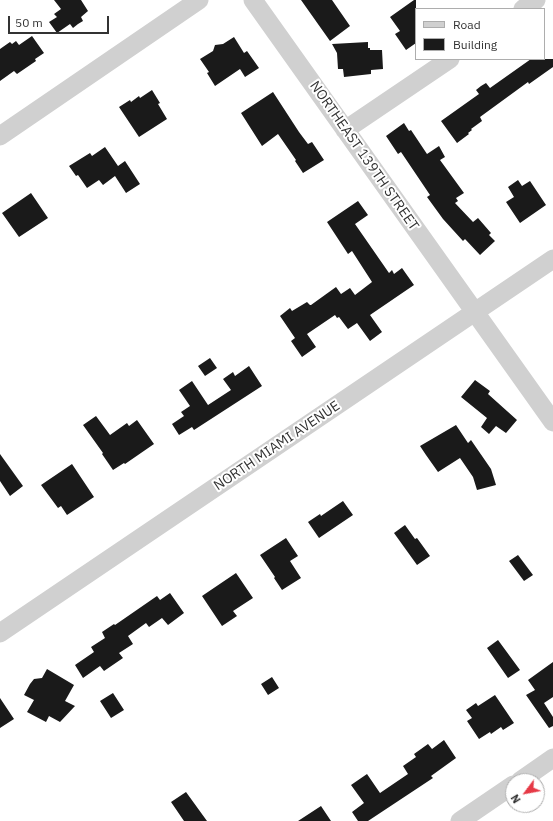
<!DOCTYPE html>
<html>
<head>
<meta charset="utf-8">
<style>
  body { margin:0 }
  #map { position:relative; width:553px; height:821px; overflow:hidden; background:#fff; font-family:"IBM Plex Sans",sans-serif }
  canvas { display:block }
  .legend { position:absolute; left:415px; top:8px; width:130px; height:52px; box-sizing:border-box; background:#fff; border:1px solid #adadad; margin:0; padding:5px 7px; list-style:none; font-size:12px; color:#333 }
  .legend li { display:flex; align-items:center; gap:8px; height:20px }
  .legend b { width:20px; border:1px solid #adadad }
  .north { position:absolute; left:505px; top:773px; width:40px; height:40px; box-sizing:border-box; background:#fff; border:1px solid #adadad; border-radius:50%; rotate:238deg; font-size:11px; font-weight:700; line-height:16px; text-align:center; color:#333 }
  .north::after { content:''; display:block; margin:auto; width:14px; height:18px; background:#e63946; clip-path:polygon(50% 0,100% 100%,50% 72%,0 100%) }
  .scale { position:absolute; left:8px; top:16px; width:101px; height:18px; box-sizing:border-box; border:2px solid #333; border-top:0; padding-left:5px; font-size:12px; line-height:14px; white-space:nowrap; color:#333; -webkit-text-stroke:3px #fff; paint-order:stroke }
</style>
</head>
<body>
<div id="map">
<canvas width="553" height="821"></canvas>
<ul class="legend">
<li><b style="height:5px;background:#d0d0d0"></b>Road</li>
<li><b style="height:11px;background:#1a1a1a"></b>Building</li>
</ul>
<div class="north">N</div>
<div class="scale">50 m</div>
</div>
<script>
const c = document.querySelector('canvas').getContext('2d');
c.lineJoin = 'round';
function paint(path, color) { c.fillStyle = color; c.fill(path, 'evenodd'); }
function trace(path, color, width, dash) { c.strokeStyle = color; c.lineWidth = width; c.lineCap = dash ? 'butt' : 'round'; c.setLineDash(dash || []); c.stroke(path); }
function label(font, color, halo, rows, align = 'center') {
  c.font = font + ' "IBM Plex Sans",sans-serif'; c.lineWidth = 4; c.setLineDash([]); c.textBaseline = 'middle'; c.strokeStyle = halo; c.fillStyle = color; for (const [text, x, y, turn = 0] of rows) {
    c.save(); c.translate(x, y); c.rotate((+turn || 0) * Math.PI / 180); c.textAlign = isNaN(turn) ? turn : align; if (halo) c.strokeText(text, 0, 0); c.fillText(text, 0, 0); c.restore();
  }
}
const building = new Path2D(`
  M54 0H81L88 11 81 17 83 21 78 24 73 28 70 24 57 33 49 22 57 17 54 14 61 9Z
  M301 0H332L350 26 330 41Z
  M414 0H416V43L406 50 395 34 400 31 390 17Z
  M32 36 44 53 35 59 36 61 17 74 14 71 0 81V49L10 42 12 44 16 41 19 45Z
  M234 37 244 53 247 51 259 68 245 77 240 69 215 86 207 73 209 72 200 59 213 51 215 45 223 44Z
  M368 42V48H370V50H382L383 69 371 70V74L344 77 343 69H338L337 53 332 44Z
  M531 59H553V67L529 84 528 82 480 117 482 121 471 129 472 130 468 133 469 134 457 143 441 121 479 94 476 90 481 86 486 83 490 88Z
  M152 90 160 103 158 104 167 119 139 137 119 107 130 100 131 102 139 96 140 98Z
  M273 92 299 132 308 144 312 142 324 160 303 173 295 161 296 160 278 134 262 146 241 113Z
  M404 123 409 131 411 130 427 154 439 146 445 157 440 160 464 193 456 198 458 201 455 203 473 222 478 218 491 233 489 235 495 241 480 255 465 239 463 241 443 219 427 197 430 195 401 152 398 154 386 136Z
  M105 147 118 166 125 161 140 184 126 193 115 176 103 185 99 180 87 188 78 175 76 176 69 166 90 153 92 156Z
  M518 180 522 186 530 181 546 205 520 223 506 202 514 197 508 187Z
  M31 193 48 218 19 237 2 213Z
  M358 201 368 215 355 224 389 273 392 270 394 274 402 268 414 285 370 315 382 332 370 341 357 323 348 329 339 317 337 318 335 315 307 334 316 347 302 357 291 341 295 338 280 316 290 308 292 311 307 302 310 305H311L336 287 341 294 350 288 355 295 372 282 352 251 348 254 327 222Z
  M210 358 217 368 205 376 198 366Z
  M249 366 262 386 194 430 192 427 179 435 172 424 184 416 181 412 190 406 179 390 192 381 208 405 231 390 223 379 233 372 235 376Z
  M475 380 490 391 488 394 517 420 506 433 496 426 489 434 481 427 487 418 461 397Z
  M96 416 110 435 127 423 129 426 137 420 154 444 125 464 124 463 113 470 102 454 103 453 83 425Z
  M456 425 468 443 471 440 491 469 496 485 477 490 473 477 460 458 438 472 426 455 420 446Z
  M0 454 23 486 10 496 0 481Z
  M72 464 94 497 67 515 61 506 58 508 41 485Z
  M343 501 353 515 319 538 308 522 320 514 321 516Z
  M405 525 415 539 417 538 430 556 417 565 394 533Z
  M286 538 298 556 290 561 301 578 282 590 274 578 275 577 260 555Z
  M518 555 533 575 524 581 509 561Z
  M236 573 253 598 233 611 237 616 222 626 202 596Z
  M170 593 184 613 168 625 162 618 149 627 146 623 128 636 133 644 119 653 123 658 104 671 100 666 83 678 75 665 94 652 91 647 105 638 102 632 114 624 115 625 157 596 160 600Z
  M498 640 520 670 508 678 487 648Z
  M553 662V697L544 703 553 717V726L549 728 526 695 535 690 528 680Z
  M47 669 74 685 65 701 75 706 60 722 49 716 46 722 27 712 34 700 24 695 30 684 34 679 42 678Z
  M272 677 279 688 268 695 261 684Z
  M113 693 124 710 111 718 100 701Z
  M495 695 514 723 503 730 501 727 491 734 490 732 479 739 467 721 472 718 466 710 476 703 478 706Z
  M0 698 14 719 0 728Z
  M444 740 456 758 431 776 433 778 368 821H358L352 812 364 803 351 785 367 774 380 793 408 774 403 766 416 757 414 754 428 744 432 749Z
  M186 792 207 821H184L171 802Z
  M321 806 331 821H298Z`);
const minor = new Path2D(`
  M253 0 553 422
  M523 9 536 0
  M345 130 450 59
  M0 136 199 0
  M0 633 553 259
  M520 781 553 758
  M460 821 513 785`);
const streetNames = [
  ["NORTHEAST 139TH STREET",364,156,55],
  ["NORTH MIAMI AVENUE",277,446,-34]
];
paint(building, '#1a1a1a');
trace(minor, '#d0d0d0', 19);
label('14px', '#333', '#fff', streetNames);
</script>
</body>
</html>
